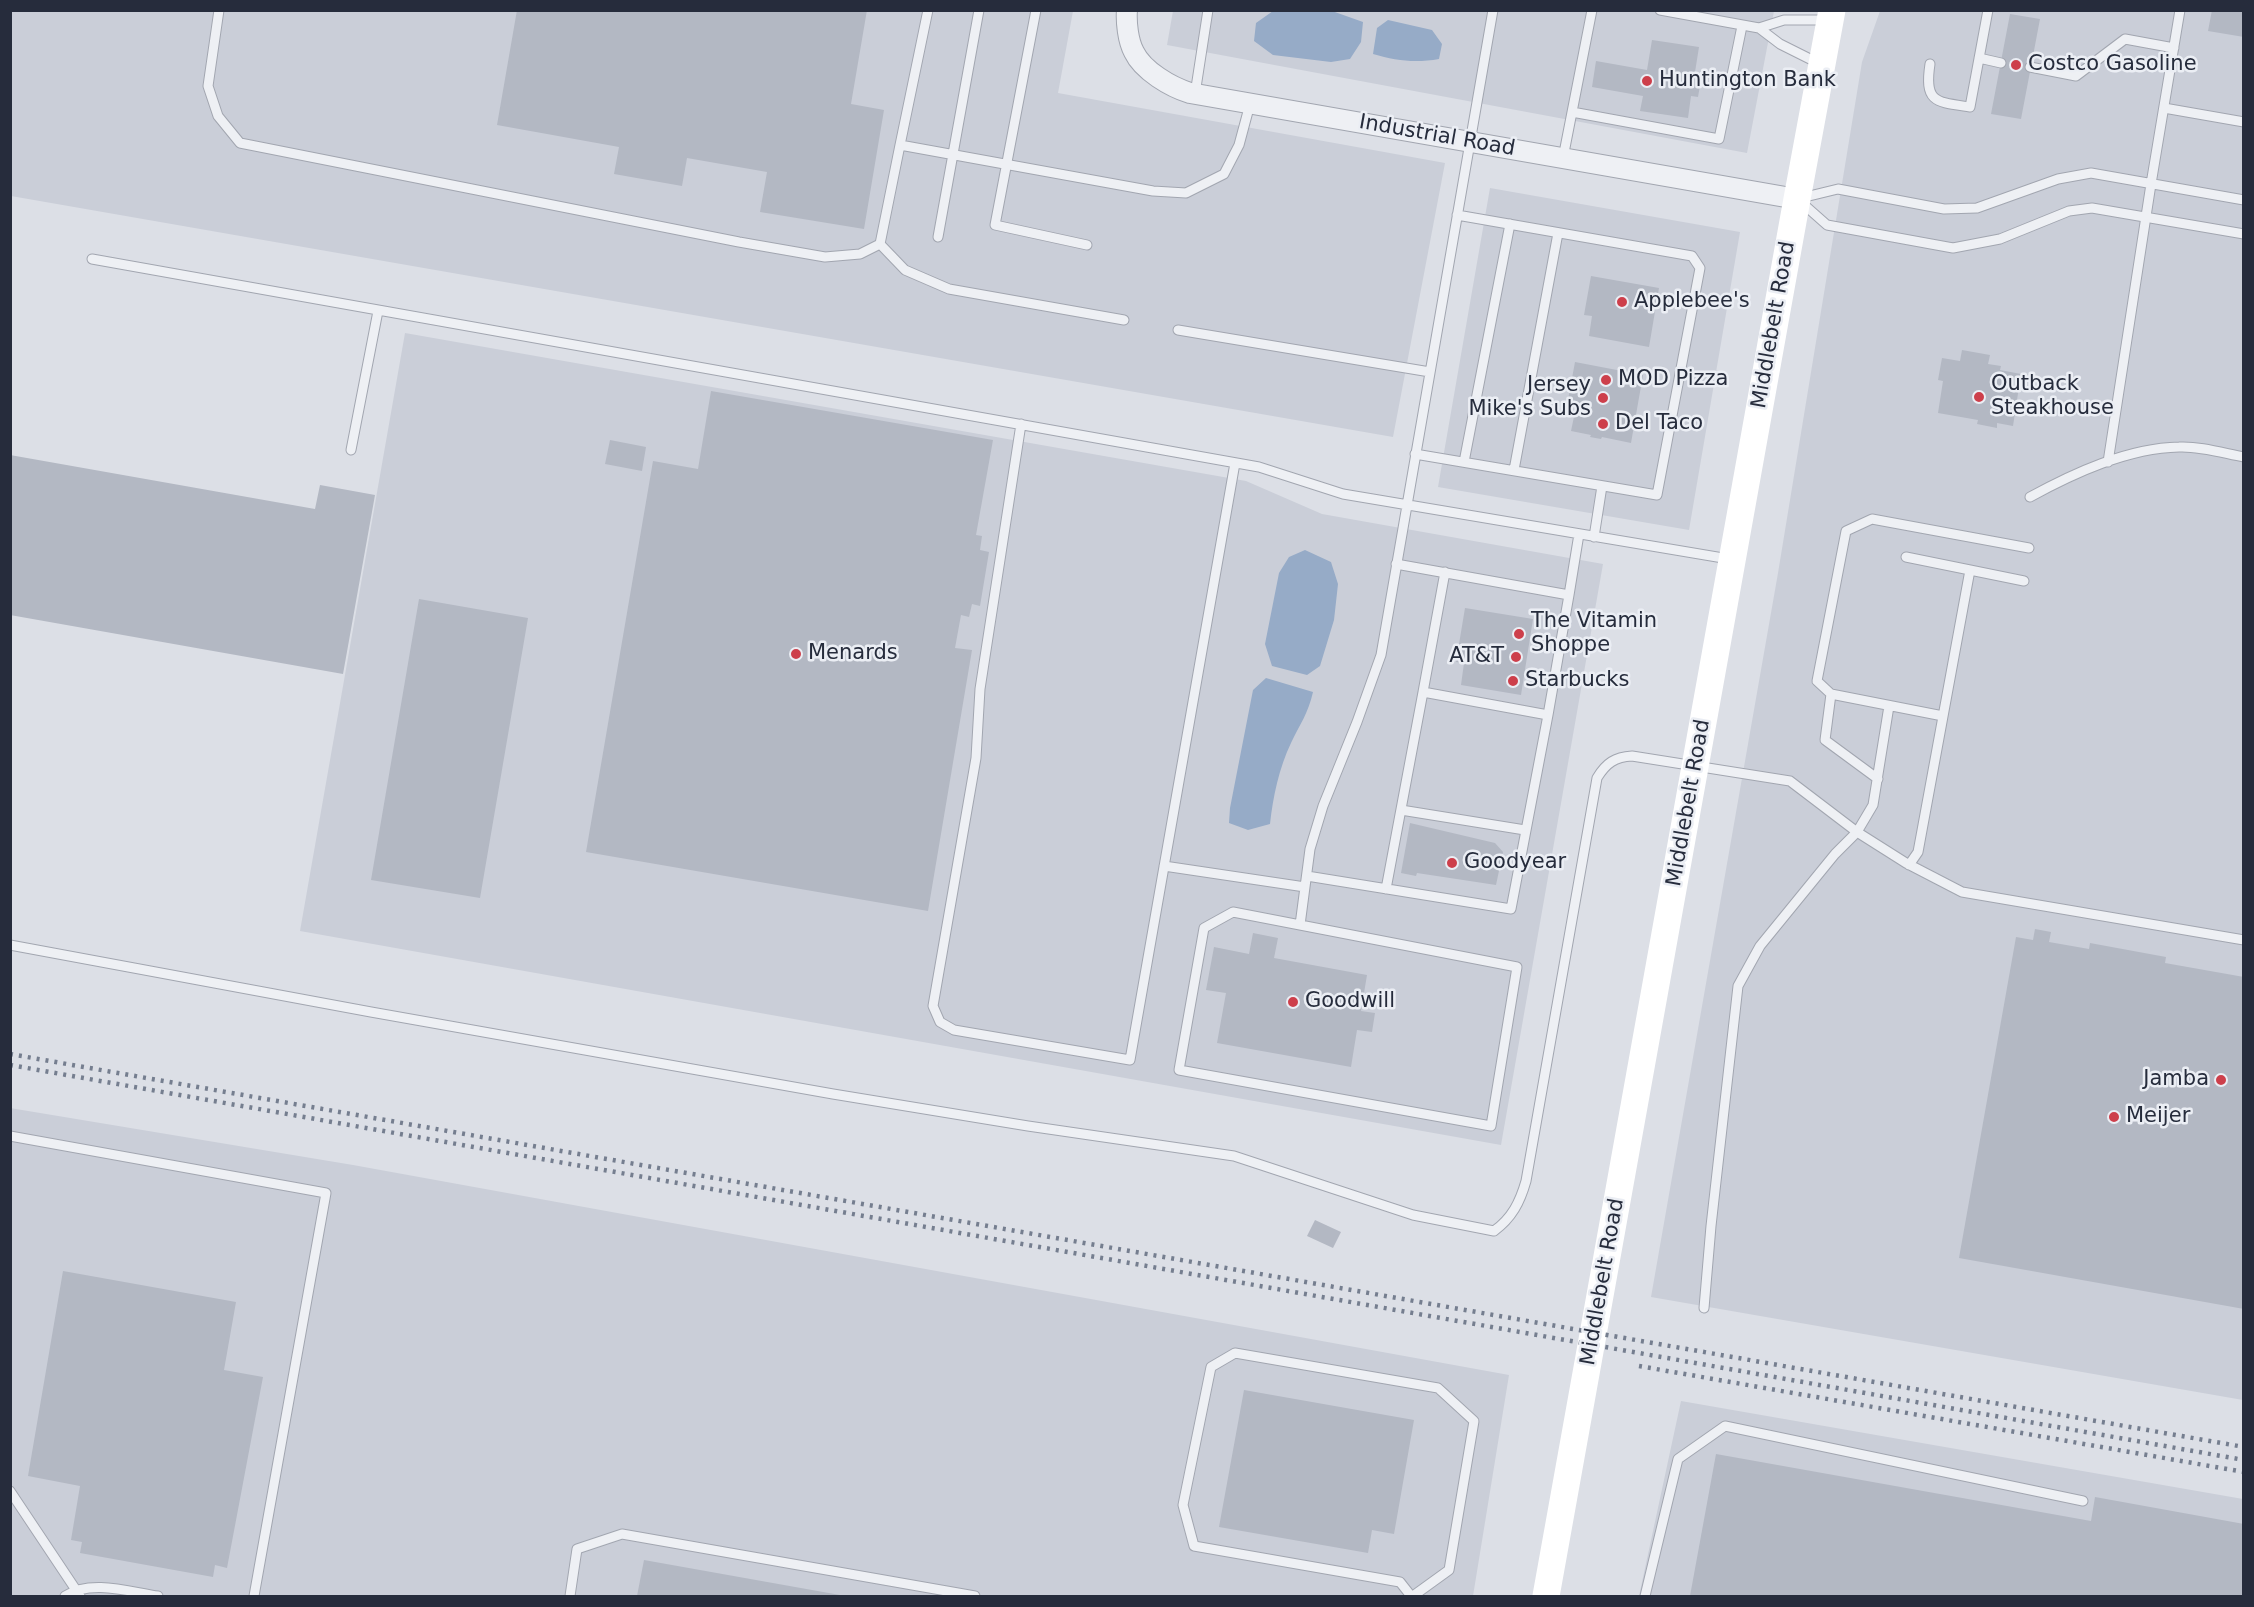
<!DOCTYPE html>
<html>
<head>
<meta charset="utf-8">
<style>
  body { margin:0 }
  #map { position:relative; width:2254px; height:1607px; overflow:hidden; background:#dcdfe6; font-family:"DejaVu Sans",sans-serif }
  canvas { display:block }
  .frame { position:absolute; inset:0; border:12px solid #262c3c; pointer-events:none }
</style>
</head>
<body>
<div id="map">
<canvas width="2254" height="1607"></canvas>
<div class="frame"></div>
</div>
<script>
const c = document.querySelector('canvas').getContext('2d');
c.lineJoin = 'round';
function paint(path, color) { c.fillStyle = color; c.fill(path, 'evenodd'); }
function trace(path, color, width, dash) { c.strokeStyle = color; c.lineWidth = width; c.lineCap = dash ? 'butt' : 'round'; c.setLineDash(dash || []); c.stroke(path); }
function label(font, color, halo, rows, align = 'center') {
  c.font = font + ' "DejaVu Sans",sans-serif'; c.lineWidth = 5; c.setLineDash([]); c.textBaseline = 'middle'; c.strokeStyle = halo; c.fillStyle = color; for (const [text, x, y, turn = 0] of rows) {
    c.save(); c.translate(x, y); c.rotate((+turn || 0) * Math.PI / 180); c.textAlign = isNaN(turn) ? turn : align; if (halo) c.strokeText(text, 0, 0); c.fillText(text, 0, 0); c.restore();
  }
}
const built = new Path2D(`
  M10 11H1073L1058 93 1445 163 1393 437 11 196Z
  M1173 11H1774L1747 153 1167 45Z
  M1880 11H2243V1400L1651 1297 1778 573 1862 62Z
  M1490 188 1740 232 1689 530 1438 487Z
  M405 333 1246 481 1322 514 1603 564 1501 1145 300 931Z
  M10 1108 353 1165 1509 1375 1473 1596H11Z
  M1681 1401 2243 1499V1596H1639Z`);
const water = new Path2D(`
  M1273 11H1332L1363 22 1361 42 1350 59 1331 62 1273 55 1254 41 1256 23Z
  M1388 20 1432 30 1442 44 1439 59C1416 63 1396 61 1373 54L1377 28Z
  M1305 550 1331 562 1338 584 1334 620 1320 666 1307 675 1272 666 1265 644 1279 573 1289 557Z
  M1266 678 1313 692C1308 714 1300 724 1291 743 1279 768 1273 797 1270 824L1248 830 1229 823 1230 808 1253 690Z`);
const building = new Path2D(`
  M517 10H867L851 104 884 110 864 229 760 212 767 172 687 158 682 186 614 174 619 147 497 125Z
  M2212 10H2244V37L2208 31Z
  M2010 14 2040 19 2021 119 1991 114Z
  M1652 40 1699 47 1695 72 1702 74 1698 97 1691 96 1688 118 1640 111 1643 96 1592 87 1596 61 1647 70Z
  M1591 276 1659 288 1649 347 1589 336 1592 316 1584 315Z
  M1962 350 1990 355 1988 364 2001 366 2000 370 2021 374 2013 426 1997 423V428L1977 424 1978 420 1938 413 1943 381 1938 380 1942 358 1960 361Z
  M1575 362 1643 375 1631 443 1602 437 1601 439 1590 437 1591 435 1571 431 1576 407 1567 405Z
  M711 391 993 440 976 535 982 536 980 550 989 552 980 606 972 604 969 617 961 615 955 648 972 650 928 911 586 852 653 461 698 469Z
  M610 440 646 447 642 471 605 464Z
  M10 455 315 509 320 485 375 495 343 674 10 615Z
  M419 599 528 618 480 898 371 880Z
  M1465 608 1533 619 1521 695 1461 685 1464 663 1456 662Z
  M1410 823 1495 843 1503 852 1496 885 1417 873 1416 876 1401 873Z
  M2035 929 2051 932 2049 942 2089 949 2090 943 2166 957 2165 963 2244 977V1309L1959 1258 2016 937 2033 940Z
  M1253 933 1278 938 1274 958 1367 975 1361 1011 1375 1013 1372 1032 1357 1030 1351 1067 1217 1043 1226 993 1206 990 1214 947 1249 954Z
  M1315 1220 1341 1232 1333 1248 1307 1236Z
  M63 1271 236 1302 224 1370 263 1377 227 1568 215 1565 213 1577 80 1553 82 1542 71 1540 80 1486 28 1476Z
  M1244 1390 1414 1420 1394 1534 1372 1530 1368 1553 1219 1527Z
  M1716 1454 2091 1521 2095 1497 2244 1524V1596H1690Z
  M644 1560 840 1595V1596H637Z`);
const lane = new Path2D(`
  M219 10 208 86 218 116 240 143 739 242 825 257 860 254 880 244 900 145 1153 191 1186 193 1224 174 1239 145 1250 104
  M1036 10 995 225 1087 245
  M1660 10 1759 28
  M1979 58 2001 63
  M1820 64 1780 44 1759 28 1784 20H1829
  M1930 64C1924 103 1936 102 1970 107L1988 10
  M2030 67 2076 76 2125 39 2174 48
  M1195 94 1208 10
  M2164 108 2244 122
  M1572 112 1719 139 1742 26
  M900 145 928 10
  M1563 158 1592 10
  M1801 198 1838 189 1944 209 1977 208 2058 179 2091 173 2244 200
  M1801 202 1827 225 1953 248 2000 239 2069 211 2092 208 2244 234
  M938 237 979 10
  M880 244 905 270 949 289 1124 320
  M92 259 1259 467 1343 494 1729 559
  M1178 330 1430 372
  M1021 424 980 689 976 758 933 1006 940 1022 954 1030 1130 1060 1235 463
  M351 450 378 311
  M1415 454 1657 495 1700 268 1692 256 1457 215
  M1464 462 1510 224
  M2108 462 2151 184 2180 10
  M1514 470 1558 233
  M2030 497C2074 473 2128 448 2179 447 2200 446 2223 453 2244 457
  M1594 537 1602 486
  M1906 557 1970 570
  M1396 564 1569 595 1579 534
  M1445 572 1423 692 1548 715 1569 595
  M1831 694 1825 740 1878 779
  M1943 716 1831 694 1817 681 1846 531 1872 519 2029 548
  M1401 810 1525 830
  M1909 865 1918 852 1970 570 2024 581
  M1164 866 1305 887
  M1307 876 1511 909 1548 715
  M1386 889 1423 692
  M1233 912 1517 967 1491 1126 1179 1070 1204 928Z
  M1300 925 1310 849 1323 806 1357 722 1381 655 1493 10
  M10 945 371 1012 833 1094 1028 1126 1234 1156 1413 1215 1494 1231C1512 1218 1520 1202 1526 1181L1597 778C1606 763 1615 757 1632 756L1790 781 1857 832 1906 863 1962 892 2244 940
  M10 1136 326 1193 254 1596
  M1704 1308 1711 1226 1738 986 1760 946 1835 854 1857 832 1873 805 1889 706
  M10 1491 80 1596
  M65 1596C91 1579 130 1592 158 1596
  M570 1596 577 1549 622 1534 975 1596
  M1411 1596 1400 1582 1194 1546 1183 1505 1211 1367 1235 1353 1438 1388 1474 1421 1449 1570 1413 1596
  M1645 1596 1678 1459 1725 1426 2083 1501`);
const street = new Path2D(`
  M1127 10C1126 22 1128 41 1134 52 1143 71 1171 87 1190 93L1797 199`);
const secondary = new Path2D(`
  M1546 1596 1797 199 1832 10`);
const rail = new Path2D(`
  M10 1054 2244 1447
  M10 1065 2244 1460
  M1639 1366 2244 1472`);
const markers = [
  [2016,65,6,"#cd3f4b"],
  [1647,81,6,"#cd3f4b"],
  [1622,302,6,"#cd3f4b"],
  [1606,380,6,"#cd3f4b"],
  [1979,397,6,"#cd3f4b"],
  [1603,398,6,"#cd3f4b"],
  [1603,424,6,"#cd3f4b"],
  [1519,634,6,"#cd3f4b"],
  [796,654,6,"#cd3f4b"],
  [1516,657,6,"#cd3f4b"],
  [1513,681,6,"#cd3f4b"],
  [1452,863,6,"#cd3f4b"],
  [1293,1002,6,"#cd3f4b"],
  [2221,1080,6,"#cd3f4b"],
  [2114,1117,6,"#cd3f4b"]
];
const poiNames = [
  ["Costco Gasoline",2028,65],
  ["Huntington Bank",1659,81],
  ["Applebee's",1634,302],
  ["MOD Pizza",1618,380],
  ["Outback",1991,385],
  ["Steakhouse",1991,409],
  ["Jersey",1591,386,"right"],
  ["Mike's Subs",1591,410,"right"],
  ["Del Taco",1615,424],
  ["The Vitamin",1531,622],
  ["Shoppe",1531,646],
  ["Menards",808,654],
  ["AT&T",1504,657,"right"],
  ["Starbucks",1525,681],
  ["Goodyear",1464,863],
  ["Goodwill",1305,1002],
  ["Jamba",2209,1080,"right"],
  ["Meijer",2126,1117]
];
const streetNames = [
  ["Industrial Road",1437,136,10],
  ["Middlebelt Road",1774,325,-80],
  ["Middlebelt Road",1689,803,-80],
  ["Middlebelt Road",1603,1282,-80]
];
paint(built, '#caced8');
paint(water, '#96abc7');
paint(building, '#b3b8c3');
trace(lane, '#a2a6b0', 11);
trace(street, '#a2a6b0', 22);
trace(lane, '#eef0f4', 9);
trace(street, '#eef0f4', 20);
trace(secondary, '#fff', 27);
trace(rail, '#757e8f', 4.5, [3, 6]);
for (const [x, y, r, color] of markers) { const dot = new Path2D(); dot.arc(x, y, r, 0, 2 * Math.PI); c.fillStyle = color; c.fill(dot); trace(dot, '#ebeef4', 2); }
label('21px', '#262c3c', '#ebeef4', poiNames, 'left');
label('21px', '#262c3c', '#ebeef4', streetNames);
</script>
</body>
</html>
